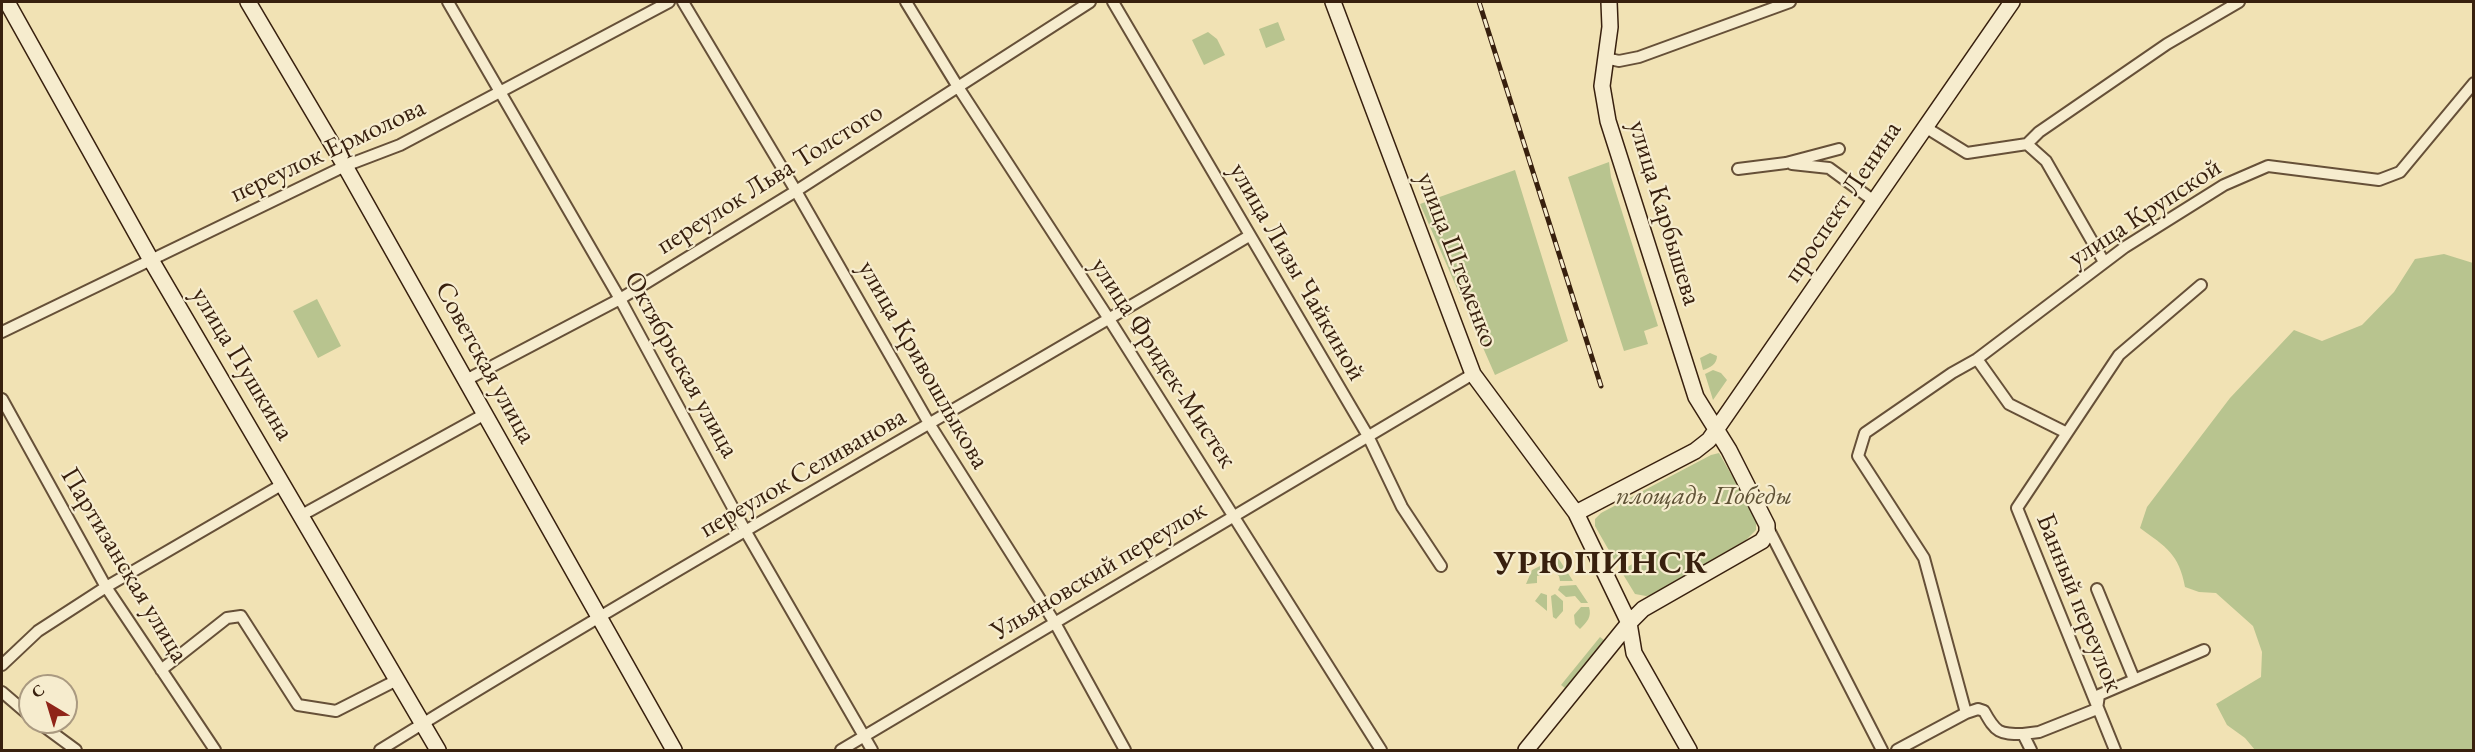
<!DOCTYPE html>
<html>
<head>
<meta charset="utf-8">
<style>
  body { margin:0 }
  #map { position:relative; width:2475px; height:752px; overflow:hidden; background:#f1e2b4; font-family:"EB Garamond",serif }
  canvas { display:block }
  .frame { position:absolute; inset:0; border:3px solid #38200e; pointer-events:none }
  .north { position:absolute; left:18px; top:674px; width:60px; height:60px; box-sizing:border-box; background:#f6ecce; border:2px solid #aa9a81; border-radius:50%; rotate:322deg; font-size:16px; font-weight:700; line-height:24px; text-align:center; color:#38200e }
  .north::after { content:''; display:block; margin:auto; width:21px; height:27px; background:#8f2418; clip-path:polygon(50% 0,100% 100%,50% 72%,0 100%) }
</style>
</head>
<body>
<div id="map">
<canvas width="2475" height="752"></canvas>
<div class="frame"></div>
<div class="north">С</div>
</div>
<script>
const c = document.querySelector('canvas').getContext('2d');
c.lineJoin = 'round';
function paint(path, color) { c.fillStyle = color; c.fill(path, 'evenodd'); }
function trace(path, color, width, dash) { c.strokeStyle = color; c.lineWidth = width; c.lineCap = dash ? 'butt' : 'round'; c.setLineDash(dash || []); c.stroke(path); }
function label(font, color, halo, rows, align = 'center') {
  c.font = font + ' "EB Garamond",serif'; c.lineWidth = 4.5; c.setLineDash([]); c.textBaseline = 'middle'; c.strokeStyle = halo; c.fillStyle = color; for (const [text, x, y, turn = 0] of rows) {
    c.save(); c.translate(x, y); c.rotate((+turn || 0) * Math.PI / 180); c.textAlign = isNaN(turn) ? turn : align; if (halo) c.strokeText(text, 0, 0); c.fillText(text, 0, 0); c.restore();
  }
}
const green = new Path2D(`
  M1278 22 1285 40 1266 48 1259 29Z
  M1208 32 1217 39 1225 55 1204 65 1192 40Z
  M1609 162 1611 177 1658 326 1644 331 1648 344 1624 351 1568 177Z
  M1515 170 1568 341 1495 375 1420 204Z
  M2444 254 2473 263V750H2255L2245 738 2227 725 2216 704 2261 677 2262 652 2253 626 2216 593 2199 592 2185 587C2179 554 2166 547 2140 528L2147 507 2230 398 2294 330 2322 341 2362 325 2394 292 2415 259Z
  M317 299 341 346 318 358 293 311Z
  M1710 353 1717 356C1717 364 1710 368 1703 370L1700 358Z
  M1713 370 1721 373 1727 380 1713 400 1705 374Z
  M1719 453 1756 518V530L1746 540 1652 595 1646 596 1635 594 1621 571 1642 558 1636 549 1615 561 1595 526V519L1601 513 1711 455Z
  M1550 553H1555L1573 581H1560L1559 576 1554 572H1550Z
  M1546 563 1544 567 1545 574 1537 576V583L1526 584 1532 570Z
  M1576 585 1588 603H1581L1575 596 1566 597 1558 590 1560 586Z
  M1541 593 1547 595V611L1535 601Z
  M1555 594 1563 601V611L1556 619 1553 617 1551 596Z
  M1581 607H1589C1592 617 1587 622 1580 629L1575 624 1574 615Z
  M1600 637 1604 640 1565 688 1561 685Z`);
const street = new Path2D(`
  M448 2 620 299 746 532 872 750
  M683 2 796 191 930 425 1055 623 1125 750
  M906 2 958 87 1109 319 1381 750
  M1113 2 1368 436 1402 507 1441 566
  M1605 58 1619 61 1639 57 1790 2
  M1925 127 1967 153 2027 144
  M2027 144 2039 132 2167 44 2239 2
  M2027 144 2046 161 2104 262
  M1792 164 1829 168 1874 201
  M1738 169 1786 163 1839 149
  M2 332 345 166 400 145 669 2
  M1977 359 2009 404 2065 432
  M466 380 620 299 796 191 1090 2
  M2 399 106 587 215 750
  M302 515 485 414
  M1767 526 1882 750
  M2097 589 2134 679
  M2 665 38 631 106 587 283 484
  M161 670 227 618 241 616 298 705 336 711 397 680
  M2 692 30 716
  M38 722 76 750
  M2023 734 2039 732 2097 709 2099 695 2204 650
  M380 750C666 573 960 408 1249 236
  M841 750 1473 374
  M1897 750 1966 713
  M2031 750 2023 734C1999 734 1996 733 1984 711L1978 709 1966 713 1924 558 1858 456 1865 433 1952 373 1977 359 2125 247 2224 185 2268 166 2379 180 2400 172 2474 83
  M2115 750 2017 508 2119 355 2201 285`);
const secondary = new Path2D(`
  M7 2 151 260 438 750
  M248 2 345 166 674 750
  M1333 2 1473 374 1576 513 1629 623 1634 653 1689 750
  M1576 513 1695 451 1709 440 2012 2
  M1526 750 1629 623 1643 609 1762 541 1767 533V525L1729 450 1696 397 1608 121 1602 86 1610 27 1609 2`);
const rail = new Path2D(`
  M1479 2 1601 386`);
const streetNames = [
  ["переулок Ермолова",328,151,-25],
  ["переулок Льва Толстого",770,179,-32],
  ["проспект Ленина",1843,202,-56],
  ["улица Карбышева",1664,213,73],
  ["улица Крупской",2145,213,-33],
  ["улица Штеменко",1457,260,69],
  ["улица Лизы Чайкиной",1297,272,60],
  ["Советская улица",485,363,61],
  ["улица Фридек-Мистек",1163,363,57],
  ["улица Пушкина",242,364,59],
  ["Октябрьская улица",681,365,61],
  ["улица Кривошлыкова",923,365,60],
  ["переулок Селиванова",803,473,-30],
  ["Партизанская улица",124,565,59],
  ["Ульяновский переулок",1099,571,-31],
  ["Банный переулок",2079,603,68]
];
const parkNames = [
  ["площадь Победы",1704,497]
];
const districtNames = [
  ["УРЮПИНСК",1601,564]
];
paint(green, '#b8c48f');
trace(street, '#665038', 14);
trace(secondary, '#38200e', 18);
trace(street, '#f6ecce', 10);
trace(secondary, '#f6ecce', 15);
trace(rail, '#38200e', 5);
trace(rail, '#f6ecce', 3, [9]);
label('27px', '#38200e', '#f6ecce', streetNames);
label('italic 27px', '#5e5135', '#f6ecce', parkNames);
c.letterSpacing = '1.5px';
label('bold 33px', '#38200e', '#f6ecce', districtNames);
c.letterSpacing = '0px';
</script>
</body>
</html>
